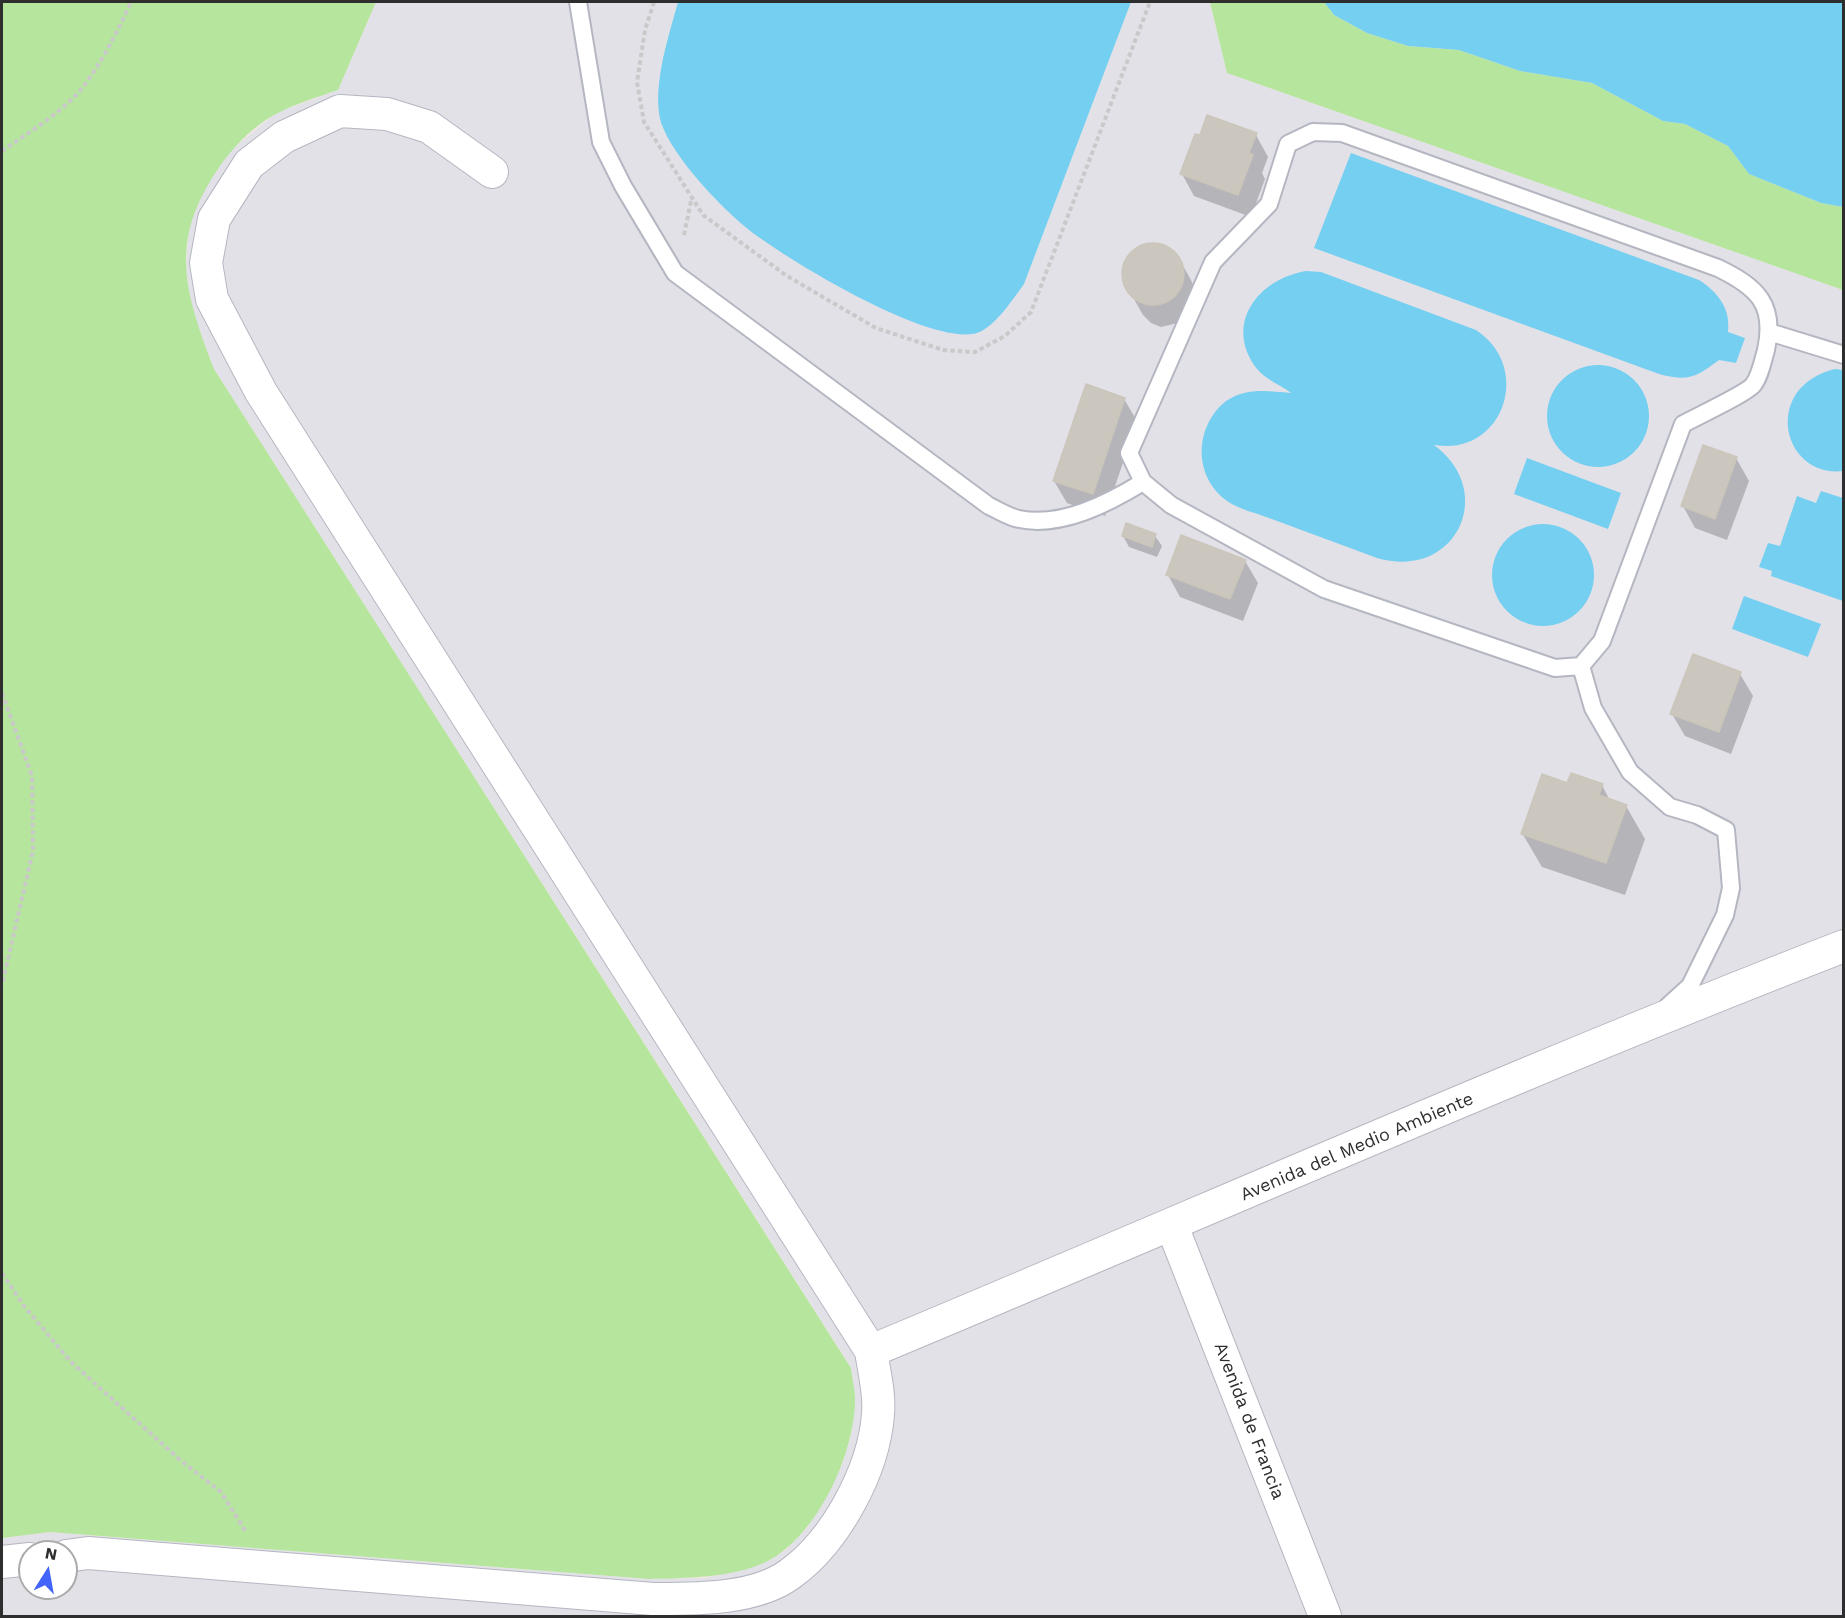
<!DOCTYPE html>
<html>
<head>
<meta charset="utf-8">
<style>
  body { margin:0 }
  #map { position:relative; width:1845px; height:1618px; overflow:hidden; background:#efe9e1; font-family:"Work Sans",sans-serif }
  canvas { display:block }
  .frame { position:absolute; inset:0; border:3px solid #2e2e2e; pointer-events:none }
  .north { position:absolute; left:18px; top:1540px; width:60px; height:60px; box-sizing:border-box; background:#fff; border:2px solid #ababab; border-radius:50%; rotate:11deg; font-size:16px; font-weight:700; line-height:24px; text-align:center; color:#2e2e2e }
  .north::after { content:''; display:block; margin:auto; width:21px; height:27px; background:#4264fb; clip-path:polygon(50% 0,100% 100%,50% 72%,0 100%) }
</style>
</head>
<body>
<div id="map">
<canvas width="1845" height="1618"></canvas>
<div class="frame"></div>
<div class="north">N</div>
</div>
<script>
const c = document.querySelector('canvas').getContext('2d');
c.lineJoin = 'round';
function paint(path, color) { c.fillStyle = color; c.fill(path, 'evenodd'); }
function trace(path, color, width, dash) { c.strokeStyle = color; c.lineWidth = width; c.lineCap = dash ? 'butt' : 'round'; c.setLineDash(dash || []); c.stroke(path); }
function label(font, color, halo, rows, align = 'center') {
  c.font = font + ' "Work Sans",sans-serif'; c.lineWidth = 5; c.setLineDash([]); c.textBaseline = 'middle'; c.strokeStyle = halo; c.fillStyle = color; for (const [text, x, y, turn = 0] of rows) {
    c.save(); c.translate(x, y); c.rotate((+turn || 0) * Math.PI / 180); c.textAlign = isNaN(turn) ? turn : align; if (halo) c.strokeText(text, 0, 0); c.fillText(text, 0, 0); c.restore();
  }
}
const industrial = new Path2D(`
  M376 2H678L665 47 663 129 705 189 836 286 912 321 944 332 1024 284 1131 2H1210L1227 73 1843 290V1616H2V1538L49 1532 649 1579 706 1578 764 1563 786 1550 807 1528 827 1494 843 1462 852 1431 855 1399 851 1367 214 369 191 309 186 267 189 223 203 190 230 151 276 113 338 90ZM30 1552H66V1588H30Z`);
const green = new Path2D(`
  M2 2H376L338 90C318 97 297 103 278 113 255 124 232 148 218 169 168 242 185 292 214 369L851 1368C852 1378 855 1389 855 1399 855 1454 817 1537 766 1562 732 1578 686 1578 649 1579L50 1532 2 1538Z
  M1210 2H1324L1334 15 1367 33 1408 46 1459 50 1520 71 1592 83 1663 121 1685 124 1728 146 1749 174 1821 203 1843 207V290L1227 73Z`);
const water = new Path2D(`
  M678 2H1131L1024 284C1014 298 994 328 977 333 931 346 799 266 760 238 729 217 679 164 664 130 648 97 669 35 678 2Z
  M1324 2H1843V207L1821 203 1749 174 1728 146 1685 124 1663 121 1592 83 1520 71 1459 50 1408 46 1367 33 1334 15Z
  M1351 153 1699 280C1718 292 1731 309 1728 332L1745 338 1736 363 1719 360C1696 377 1689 382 1659 374L1314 248Z
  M1306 271 1321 272 1476 330C1534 368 1503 457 1434 445 1498 492 1456 581 1377 558 1341 545 1305 531 1269 518 1256 513 1238 509 1227 501 1199 481 1194 443 1213 415 1233 386 1261 390 1291 393 1281 385 1266 380 1257 369 1223 324 1258 279 1306 271Z
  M1547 416a51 51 0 1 1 102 0a51 51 0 1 1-102 0Z
  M1835 369 1844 370 1843 471C1782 478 1761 387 1835 369Z
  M1527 458 1621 493 1608 529 1514 494Z
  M1821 491 1843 498V601L1771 576 1772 571 1759 567 1768 543 1780 546 1797 496 1816 503Z
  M1492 575a51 51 0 1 1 102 0a51 51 0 1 1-102 0Z
  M1744 596 1821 624 1808 657 1732 629Z`);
const shadow = new Path2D(`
  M1256 135 1268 157 1262 173 1265 179 1251 217 1194 196 1182 174Z
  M1145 245H1158L1169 249 1178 257 1191 280 1196 292 1182 322 1161 327 1151 323 1143 315 1125 283 1123 271 1127 260 1135 250Z
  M1124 399 1137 421 1105 516 1067 503 1054 481Z
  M1736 458 1749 481 1727 540 1695 528 1683 506Z
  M1123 536H1155L1162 546 1157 557 1129 547Z
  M1245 561 1258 583 1243 621 1180 597 1168 575Z
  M1740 674 1753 696 1731 754 1685 736 1672 714Z
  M1602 785 1610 801 1626 806 1645 839 1625 895 1542 867 1522 833Z`);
const building = new Path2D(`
  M1207 115 1257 133 1249 153 1253 155 1238 195 1180 174 1195 134 1200 135Z
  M1122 274a31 31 0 1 1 62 0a31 31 0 1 1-62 0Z
  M1086 384 1125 398 1093 494 1053 481Z
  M1703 445 1737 457 1715 519 1681 506Z
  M1126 523 1156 534 1152 547 1122 536Z
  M1181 535 1246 560 1230 599 1166 575Z
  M1693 654 1741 672 1719 732 1670 714Z
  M1571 773 1603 784 1599 795 1627 805 1606 863 1521 834 1542 774 1567 783Z`);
const path = new Path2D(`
  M654 2 645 30 637 82 644 122 703 215 787 276 876 328 943 350 975 352 1005 336 1031 312 1150 2
  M2 151C29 132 62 113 83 87 102 62 118 31 131 2
  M684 235 691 201
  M2 693 32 776 33 851 2 985
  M2 1273 24 1306 71 1362 179 1459 221 1492 246 1532`);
const lane = new Path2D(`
  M578 2 601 142 623 186 675 273 989 506C998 510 1009 517 1019 519 1061 528 1109 503 1143 482
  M1313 132 1342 133 1718 268C1757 287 1776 304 1766 350 1763 360 1760 377 1753 385 1747 393 1696 417 1683 424L1602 641 1581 666 1555 668 1324 589 1171 505 1143 482 1129 453 1213 262 1269 204 1288 144Z
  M1769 332 1844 355
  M1581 666 1593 708 1630 772 1670 807 1697 815 1726 830 1731 888 1725 915 1690 986 1667 1007`);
const street = new Path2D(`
  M1172 1226 1325 1616
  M871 1351C1195 1216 1516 1073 1844 946
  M66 1556 88 1553 653 1599C694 1599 755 1600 790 1574 836 1541 874 1470 878 1414 880 1394 874 1371 871 1351L261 392 212 299 206 263 214 219 249 164 284 137 340 111 387 114 429 127 492 172
  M2 1562 30 1559`);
const streetNames = [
  ["Avenida del Medio Ambiente",1357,1147,-23],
  ["Avenida de Francia",1249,1421,69]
];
paint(industrial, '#e3e1e8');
paint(green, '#b6e59e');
paint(water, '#75cff0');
paint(shadow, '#0003');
paint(building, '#cbc7bf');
trace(building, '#cbc5ba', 1.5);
trace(lane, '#b4b7c1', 20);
trace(street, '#b4b7c1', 34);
trace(path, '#c9c9c9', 4, [4.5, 3]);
trace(lane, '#fff', 16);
trace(street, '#fff', 32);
label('18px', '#2e2e2e', '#fff', streetNames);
</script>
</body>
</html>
